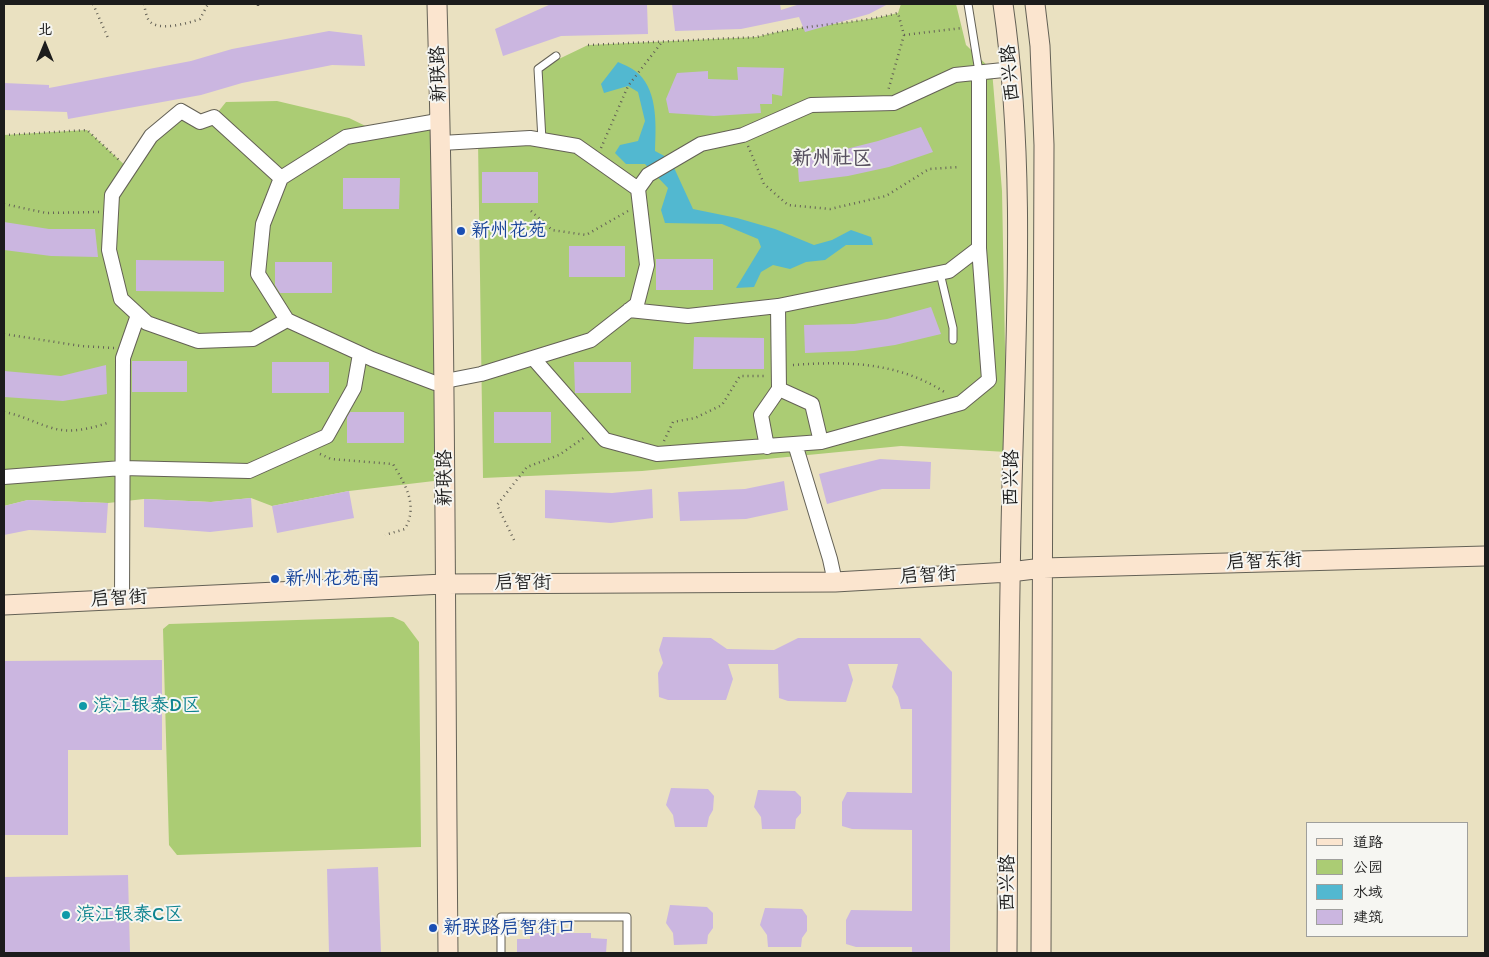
<!DOCTYPE html>
<html>
<head>
<meta charset="utf-8">
<style>
  body { margin:0 }
  #map { position:relative; width:1489px; height:957px; overflow:hidden; background:#eae1c1; font-family:Itim,"LXGW WenKai TC",sans-serif }
  canvas { display:block }
  .frame { position:absolute; inset:0; border:5px solid #1c1c1c; pointer-events:none }
  .legend { position:absolute; left:1306px; top:822px; width:162px; height:115px; box-sizing:border-box; background:#f6f6f2; border:1px solid #9f9f9c; margin:0; padding:6px 9px; list-style:none; font-size:15px; color:#1c1c1c }
  .legend li { display:flex; align-items:center; gap:10px; height:25px }
  .legend b { width:25px; border:1px solid #9f9f9c }
  .north { position:absolute; left:20px; top:20px; width:50px; height:50px; -webkit-text-stroke:4px #f6f6f2; paint-order:stroke; rotate:0deg; font-size:14px; font-weight:700; line-height:20px; text-align:center; color:#1c1c1c }
  .north::after { content:''; display:block; margin:auto; width:18px; height:22px; background:#1c1c1c; clip-path:polygon(50% 0,100% 100%,50% 72%,0 100%) }
</style>
</head>
<body>
<div id="map">
<canvas width="1489" height="957"></canvas>
<div class="frame"></div>
<ul class="legend">
<li><b style="height:6px;background:#fbe5cf"></b>道路</li>
<li><b style="height:14px;background:#abcc74"></b>公园</li>
<li><b style="height:14px;background:#52b8d0"></b>水域</li>
<li><b style="height:14px;background:#cbb6e0"></b>建筑</li>
</ul>
<div class="north">北</div>
</div>
<script>
const c = document.querySelector('canvas').getContext('2d');
c.lineJoin = 'round';
function paint(path, color) { c.fillStyle = color; c.fill(path, 'evenodd'); }
function trace(path, color, width, dash) { c.strokeStyle = color; c.lineWidth = width; c.lineCap = dash ? 'butt' : 'round'; c.setLineDash(dash || []); c.stroke(path); }
function label(font, color, halo, rows, align = 'center') {
  c.font = font + ' Itim,"LXGW WenKai TC",sans-serif'; c.lineWidth = 4; c.setLineDash([]); c.textBaseline = 'middle'; c.strokeStyle = halo; c.fillStyle = color; for (const [text, x, y, turn = 0] of rows) {
    c.save(); c.translate(x, y); c.rotate((+turn || 0) * Math.PI / 180); c.textAlign = isNaN(turn) ? turn : align; if (halo) c.strokeText(text, 0, 0); c.fillText(text, 0, 0); c.restore();
  }
}
const green = new Path2D(`
  M901 4H956L966 45 992 70 1002 191 1007 452 901 446 642 471 483 478 478 141 542 140 538 69 588 45 757 37C803 24 852 25 898 13Z
  M277 101 349 118 376 131 432 122 435 383 434 481 349 491 272 506 251 498 211 502 144 499 108 503 28 500 4 506V135L87 130 129 169 181 111 214 117 226 102Z
  M393 617 404 622 419 642 421 847 177 855 169 845 163 629 169 624Z`);
const water = new Path2D(`
  M618 62C625 65 634 69 639 74 658 93 656 126 655 151L670 159 693 209 737 218 775 229 814 245 832 240 851 230 871 237 873 245H846L825 260 806 262 790 269 773 265 761 272 754 287 736 288 761 247 758 239 722 224 665 223 661 210 668 188 645 164H626L615 153 620 145 638 141 645 121 638 92 628 86 604 93 601 84Z`);
const building = new Path2D(`
  M551 4H647L648 34 561 36 503 56 495 29Z
  M672 4H780L781 10 800 4H888L869 14 805 32 799 17 741 29 675 31Z
  M329 31 362 35 365 66 332 65 242 83 201 95 68 119 67 112 4 110V83L49 85V88L191 61 232 49Z
  M737 67 784 68 782 96 772 94V104H760L761 113 714 116 669 113 666 99 677 73 708 71V79L738 80Z
  M921 127 933 152 889 167 848 176 799 182 797 154 846 149 878 141Z
  M482 172H538V203H482Z
  M343 178H400L399 209H343Z
  M4 222 49 229H95L98 257 51 256 4 250Z
  M569 246H625V277H569Z
  M656 259H713V290H656Z
  M136 260 224 261V292L136 291Z
  M275 262H332V293H280L275 285Z
  M931 307 941 334 895 345 854 351 805 353 804 325 854 324 887 319Z
  M694 337 764 338V369H693Z
  M132 361H187V392H132Z
  M272 362H329V393H272Z
  M574 362H631V393H575Z
  M106 365 107 394 63 401 4 397V371L61 376Z
  M350 412H404V443H347V417Z
  M494 412H551V443H494Z
  M880 459 931 462 930 489H882L827 504 819 474Z
  M784 481 788 510 746 519 680 521 678 492 745 489Z
  M652 489 653 518 611 523 545 518V490L612 493Z
  M349 491 354 518 277 533 272 506Z
  M251 498 253 527 210 532 144 527V499L211 502Z
  M28 500 108 503 106 533 29 530 4 535V506Z
  M663 637 711 638 727 649 774 650 798 638H920L952 672 950 953H912V947H856L846 944V920L851 910 912 911V830L852 829 842 826V802L847 792 912 793V709H901L898 697 892 687 898 664H848L853 680 846 702 788 701 779 698 778 664H728L733 679 726 700H668L659 697 658 673 663 663 659 650Z
  M162 660V750H68V835H4V661Z
  M671 788 708 789 714 796 713 810 709 817 707 827H675L673 815 666 805Z
  M758 790 795 791 801 797V813L796 819 795 829H762L761 817 754 807Z
  M378 867 381 953H329L327 869Z
  M128 875 130 953H4V877Z
  M670 905 707 907 713 913V928L708 935 707 944 674 945 673 933 666 923Z
  M765 908 802 909 807 916V931L802 938 801 947H768L767 935 760 925Z
  M530 933H591V938L607 939 606 953H517V939H530Z`);
const path = new Path2D(`
  M93 4 108 38
  M144 4C145 9 146 15 148 19 155 33 189 23 200 19L208 4
  M258 6V4
  M904 35 962 28
  M588 45 757 37C803 24 852 25 898 13L904 35 888 91
  M4 135 87 130 120 161
  M748 146 764 184 788 205 830 209 886 196 929 169 959 167
  M601 148 628 86 662 42
  M4 204 46 213 99 212
  M531 211 552 230 586 235 628 211
  M4 334 81 346 114 348
  M793 365C848 361 898 362 946 393
  M4 412C21 415 35 423 52 428 71 434 93 428 110 422
  M664 441 673 422 695 418 722 405 740 376H765
  M320 454 331 459 393 464C406 486 418 505 405 529L385 535
  M514 540 497 505 527 467 559 455 585 437`);
const lane = new Path2D(`
  M968 4 979 72
  M542 140 538 69 556 56
  M940 273 953 328V340
  M501 953V917H627V953`);
const street = new Path2D(`
  M440 117 432 122 346 137 281 178 263 224 258 274 287 320 372 359 435 383 481 374 591 340 637 304 647 265 638 189 577 146 530 138 441 143
  M281 178 214 117 200 122 181 111 151 136 112 195 109 250 121 299 147 323 198 341 253 339 287 320
  M638 189 648 175 701 144 743 135 811 105 894 103 955 75 1013 69
  M629 310 688 316 778 306 949 271 979 248V72
  M533 358 605 440 657 454 821 442 961 403 989 380 979 248
  M779 389 812 404 821 442
  M795 444 830 559 835 582
  M767 447 761 415 779 389 778 306
  M4 477 122 468 249 471 327 436 354 388 360 354
  M122 599 123 358 138 315`);
const secondary = new Path2D(`
  M437 4C446 320 445 637 448 953
  M1003 4C1026 163 1016 325 1012 485 1008 641 1008 797 1007 953
  M1035 4 1040 46 1044 145 1041 953
  M4 605 444 584 835 582 1010 572 1043 568 1485 556`);
const markers = [
  [461,231,5,"#1a4fb4"],
  [275,579,5,"#1a4fb4"],
  [83,706,5,"#0f9aa8"],
  [66,915,5,"#0f9aa8"],
  [433,928,5,"#1a4fb4"]
];
const streetNames = [
  ["西兴路",1011,73,-95],
  ["新联路",439,74,-92],
  ["新联路",445,478,-90],
  ["西兴路",1012,478,-89],
  ["启智东街",1264,562,-2],
  ["启智街",928,576,-3],
  ["启智街",523,583],
  ["启智街",119,599,-3],
  ["西兴路",1008,883,-90]
];
const transitNames = [
  ["新州花苑",471,231],
  ["新州花苑南",285,579],
  ["新联路启智街口",443,928]
];
const cultureNames = [
  ["滨江银泰D区",93,706],
  ["滨江银泰C区",76,915]
];
const neighbourhoodNames = [
  ["新州社区",832,159]
];
paint(green, '#abcc74');
paint(water, '#52b8d0');
paint(building, '#cbb6e0');
trace(lane, '#646156', 9);
trace(street, '#646156', 16);
trace(secondary, '#646156', 21);
trace(path, '#646156', 2.5, [1, 4]);
trace(lane, '#fff', 7);
trace(street, '#fff', 14);
trace(secondary, '#fbe5cf', 19);
for (const [x, y, r, color] of markers) { const dot = new Path2D(); dot.arc(x, y, r, 0, 2 * Math.PI); c.fillStyle = color; c.fill(dot); trace(dot, '#f6f6f2', 2); }
label('19px', '#1c1c1c', '#f6f6f2', streetNames);
label('19px', '#164399', '#f6f6f2', transitNames, 'left');
label('19px', '#0d838f', '#f6f6f2', cultureNames, 'left');
label('bold 20px', '#595261', '#f6f6f2', neighbourhoodNames);
</script>
</body>
</html>
